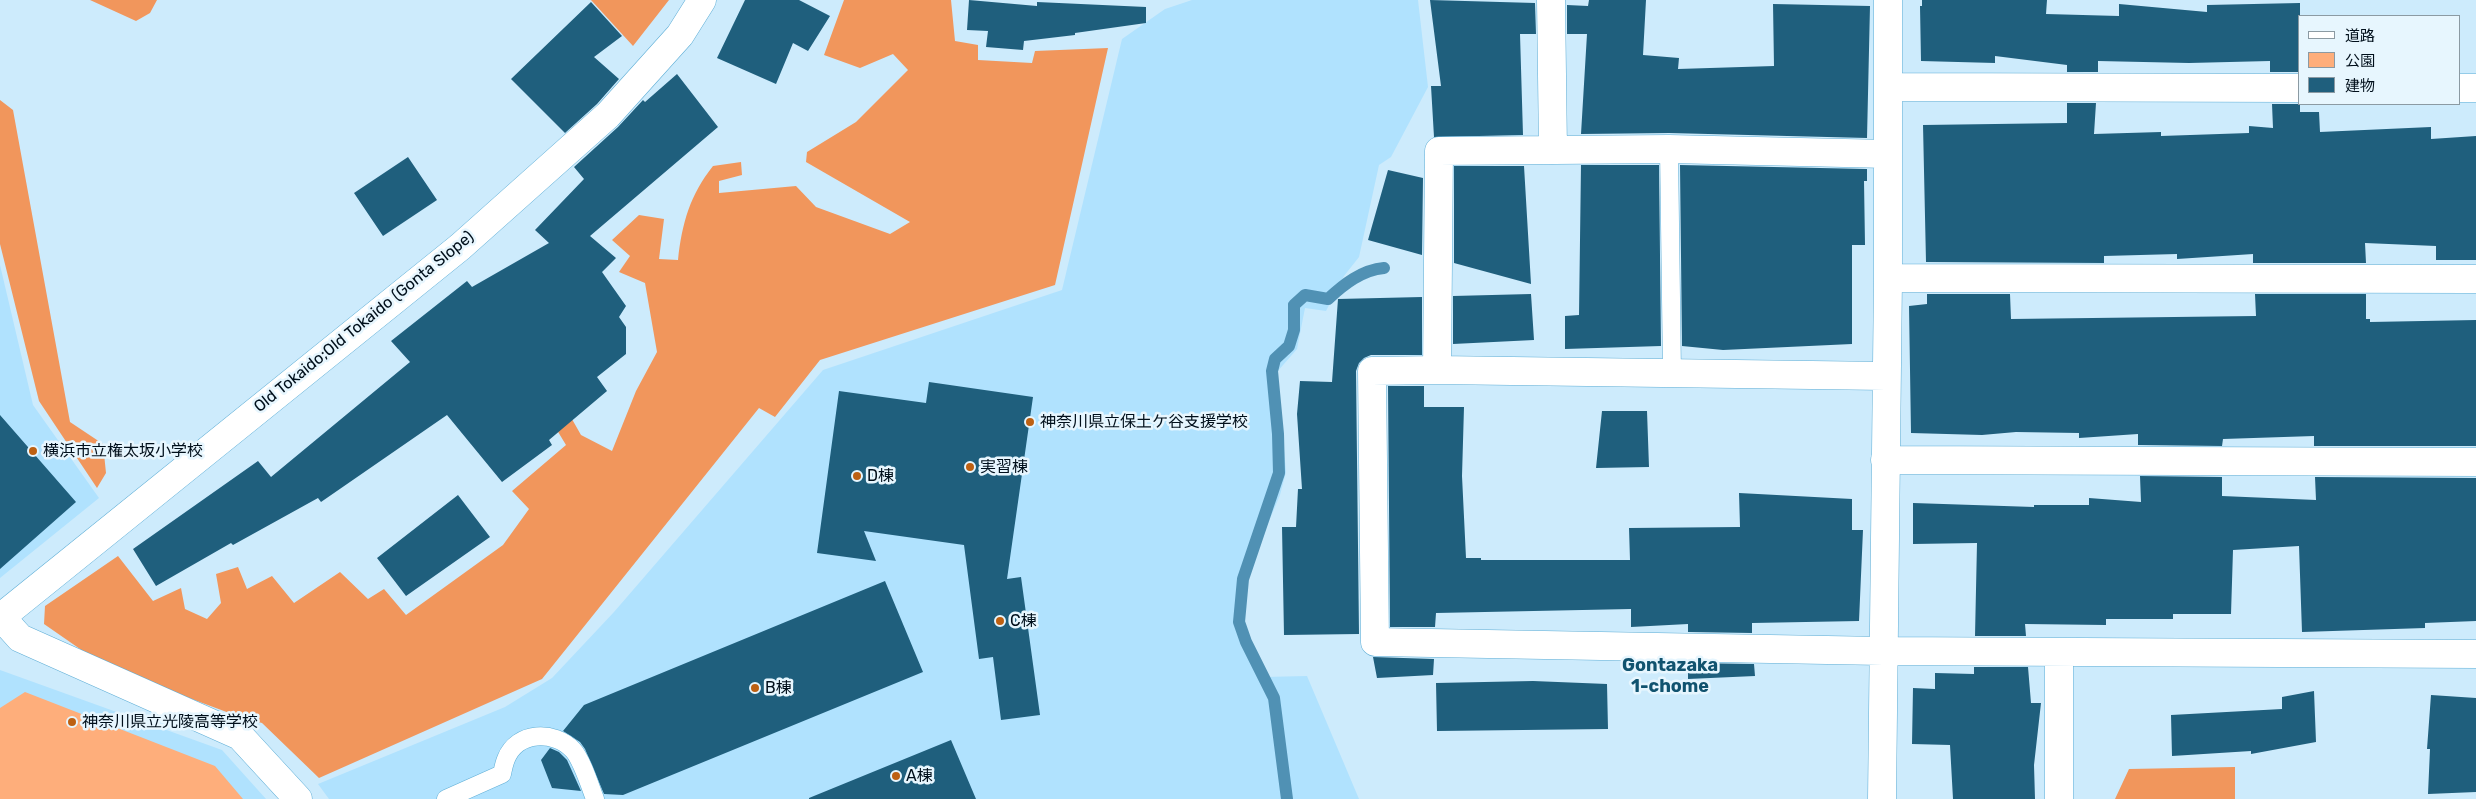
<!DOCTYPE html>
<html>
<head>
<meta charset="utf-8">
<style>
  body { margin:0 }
  #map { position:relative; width:2476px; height:799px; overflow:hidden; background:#cdebfc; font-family:Rubik,"Noto Sans JP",sans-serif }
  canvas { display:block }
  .legend { position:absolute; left:2298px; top:15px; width:162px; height:90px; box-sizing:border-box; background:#e7f6fe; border:1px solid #8b9aa3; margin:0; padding:6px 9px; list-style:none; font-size:15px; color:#000f1b }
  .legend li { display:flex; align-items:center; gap:10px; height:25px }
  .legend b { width:25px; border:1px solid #8b9aa3 }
</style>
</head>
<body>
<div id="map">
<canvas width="2476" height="799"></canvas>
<ul class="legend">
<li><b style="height:6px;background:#fff"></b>道路</li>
<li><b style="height:14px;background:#feae7b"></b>公園</li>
<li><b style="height:14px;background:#1f5f7d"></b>建物</li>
</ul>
</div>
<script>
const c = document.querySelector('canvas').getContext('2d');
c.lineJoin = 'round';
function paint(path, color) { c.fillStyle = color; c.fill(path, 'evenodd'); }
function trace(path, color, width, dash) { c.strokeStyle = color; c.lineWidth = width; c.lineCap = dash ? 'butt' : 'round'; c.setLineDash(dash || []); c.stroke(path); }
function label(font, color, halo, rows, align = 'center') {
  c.font = font + ' Rubik,"Noto Sans JP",sans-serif'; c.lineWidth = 5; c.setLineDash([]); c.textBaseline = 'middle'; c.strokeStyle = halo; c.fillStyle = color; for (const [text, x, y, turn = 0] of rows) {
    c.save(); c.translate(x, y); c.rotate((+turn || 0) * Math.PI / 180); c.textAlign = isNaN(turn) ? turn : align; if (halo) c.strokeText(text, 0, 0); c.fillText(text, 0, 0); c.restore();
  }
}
const built = new Path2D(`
  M1192 0H1418L1428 87 1391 157 1379 165 1359 257 1344 276 1326 311 1305 308 1297 349 1277 372 1286 472 1280 495 1251 564 1243 579 1239 622 1246 642 1264 677 1307 676 1359 799H329L318 784 505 707 552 678 614 612 823 370 1062 290 1122 39 1165 9Z
  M0 265 33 405 99 498 0 578Z
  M0 670 222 750 266 799H0Z`);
const green = new Path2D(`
  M25 692 215 766 243 799H0V708Z`);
const forest = new Path2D(`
  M90 0H157L150 13 136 21Z
  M591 0H669L633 46Z
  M844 0H951L955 41 978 45V60L1032 63 1035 51 1108 48 1055 285 820 360 775 417 759 408 542 679 319 778 262 723 240 717 106 667 44 624 45 606 118 556 153 601 181 588 185 609 207 619 221 603 216 574 238 567 247 589 272 576 294 603 340 572 368 599 384 589 406 615 503 545 529 509 512 491 566 445 537 397 552 384 581 435 612 451 636 391 657 352 645 283 619 272 630 256 612 240 639 215 664 219 659 259 678 260C682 223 690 195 713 166L741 162 742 175 719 181V193L796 186 816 207 890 234 910 222 806 162 807 152 856 122 908 70 893 54 860 68 824 55Z
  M0 100 13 110 70 422 103 444 106 473 97 488 39 401 0 244Z
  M2235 767V799H2115L2129 769Z`);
const stream = new Path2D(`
  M1287 799 1274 698 1246 642 1239 622 1243 579 1279 473 1278 434 1272 371 1275 359 1289 346 1294 330V305L1305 295 1328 299C1344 284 1362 270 1384 268`);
const building = new Path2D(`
  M745 0H799L830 16 808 51 793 43 776 84 717 58Z
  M969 0 1037 6V2L1146 7V23L1075 33V35L1024 41 1023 50 986 47 988 31 967 30Z
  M1430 0 1535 3 1536 34H1520L1523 135 1434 137 1431 86H1441Z
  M1589 0H1646L1643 55 1679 58 1678 69 1774 66 1773 4 1870 6 1867 138 1669 133 1581 134 1587 34H1567V5L1588 6Z
  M1922 0H2047L2046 14 2119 16V4L2207 12V5L2300 3V72H2270V61L2189 63 2098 61V72H2067V65L1995 56V63L1921 61 1920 6H1922Z
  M591 2 622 36 594 57 619 79 597 104 565 133 511 79Z
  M677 74 718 127 590 236 616 258 602 272 626 306 619 317 626 327V354L597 377 607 391 549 440 552 445 502 482 447 415 321 502 318 498 233 545 231 543 156 586 133 549 258 461 271 477 410 362 391 341 467 281 472 287 549 243 535 230 584 179 574 167 618 127 643 100 645 102Z
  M2067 103H2096L2094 134 2161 132V136L2249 133V126L2273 128 2272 104H2300V112H2319L2320 132 2431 127V139L2476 136V260H2436V246L2365 243 2366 263H2253V254L2177 259V254L2104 256V263L1926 262 1923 125 2067 123Z
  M408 157 437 200 383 236 354 193Z
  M1581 165H1659L1661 346 1565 349V316L1579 315Z
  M1680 165 1867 169V181H1864L1865 245H1852V344L1723 350 1682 346Z
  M1454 166H1524L1531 284 1454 263Z
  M1388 170 1423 178 1422 255 1368 240Z
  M1531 294 1534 340 1453 344V296Z
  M1927 294H2010L2011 319 2256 316 2255 294H2366V319H2370V322L2476 320V446H2314V436L2223 439 2222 446 2138 445V434L2079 438V433L2016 432 1982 435 1911 433 1909 306 1927 304Z
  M1422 297V355H1371L1364 358 1359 363 1356 371 1359 634 1284 635 1282 527H1296L1298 489H1302L1297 414 1300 381 1332 382 1338 299Z
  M929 382 1033 397 1007 579 1021 577 1040 715 1001 720 993 657 979 659 964 545 864 531 876 561 817 553 839 391 926 403Z
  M1388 386H1424V407H1464L1462 476 1466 558H1481V560H1630L1629 528 1740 527 1739 493 1852 499V530H1863L1859 621 1752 623V633L1688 632V624L1631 627V609L1436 613 1435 627H1390Z
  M1602 411H1647L1649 467 1596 468Z
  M0 415 76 502 0 569Z
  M2140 476 2222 477V496L2316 500 2315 477 2476 478V621L2425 623V628L2302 632 2299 546 2233 550 2231 614H2173V619H2106V625L2025 624 2026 636H1975L1977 543 1913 544V503L2034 507V505H2089V498L2141 502Z
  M458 495 490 537 406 596 377 558Z
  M885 581 923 672 623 795 604 794 585 749 580 742 563 731 584 705Z
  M1373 657 1434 659 1433 675 1377 678Z
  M1688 663 1754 664 1755 676 1688 679Z
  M1974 667H2028L2031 703H2041L2034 765 2035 799H1953L1950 745 1912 744 1913 688 1935 689V673L1974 674Z
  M1533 681 1607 684 1608 729 1437 731 1436 683Z
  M2314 691 2316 742 2251 754V751L2172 756 2171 715 2282 709V697Z
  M2431 695 2476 698V792L2428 794 2430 749H2427Z
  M951 740 976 799H809V798Z
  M550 748 559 752 567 760 581 791 552 788 541 760Z`);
const lane = new Path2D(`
  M1669 149 1672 373
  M446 799 502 774C503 769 504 764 506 759 517 731 554 730 573 750 582 760 590 786 595 799`);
const street = new Path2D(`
  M1551 0 1553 150
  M1888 87 2300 88
  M2460 88H2476
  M1888 278 2476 279
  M1437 370 1439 151 1669 149 1888 154
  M1886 376 1437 370 1372 371 1375 642 1883 651 2476 654
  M1885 460 2476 462
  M1 617 20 638 240 736 298 799
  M0 618 460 247 608 115 680 35 702 0
  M1882 799 1888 278V0
  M2059 799V652`);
const markers = [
  [1030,422,5,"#bd6012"],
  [33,451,5,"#bd6012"],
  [970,467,5,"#bd6012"],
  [857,476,5,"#bd6012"],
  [1000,621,5,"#bd6012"],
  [755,688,5,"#bd6012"],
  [72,722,5,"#bd6012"],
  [896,776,5,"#bd6012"]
];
const streetNames = [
  ["Old Tokaido;Old Tokaido (Gonta Slope)",364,322,-39]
];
const poiNames = [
  ["神奈川県立保土ケ谷支援学校",1040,422],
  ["横浜市立権太坂小学校",43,451],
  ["実習棟",980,467],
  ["D棟",867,476],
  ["C棟",1010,621],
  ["B棟",765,688],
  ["神奈川県立光陵高等学校",82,722],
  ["A棟",906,776]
];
const neighbourhoodNames = [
  ["Gontazaka",1670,666],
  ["1-chome",1670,687]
];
paint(built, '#b0e2fe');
paint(green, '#feae7b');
paint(forest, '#f1965c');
trace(stream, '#5091b4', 12);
paint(building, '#1f5f7d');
trace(lane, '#5dadd5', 19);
trace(street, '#5dadd5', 29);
trace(lane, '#fff', 18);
trace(street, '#fff', 28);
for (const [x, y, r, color] of markers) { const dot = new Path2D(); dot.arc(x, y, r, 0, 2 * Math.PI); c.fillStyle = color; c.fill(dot); trace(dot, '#e7f6fe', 2); }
label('16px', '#000f1b', '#e7f6fe', streetNames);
label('16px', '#000f1b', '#e7f6fe', poiNames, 'left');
label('bold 18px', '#11536f', '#e7f6fe', neighbourhoodNames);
</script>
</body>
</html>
